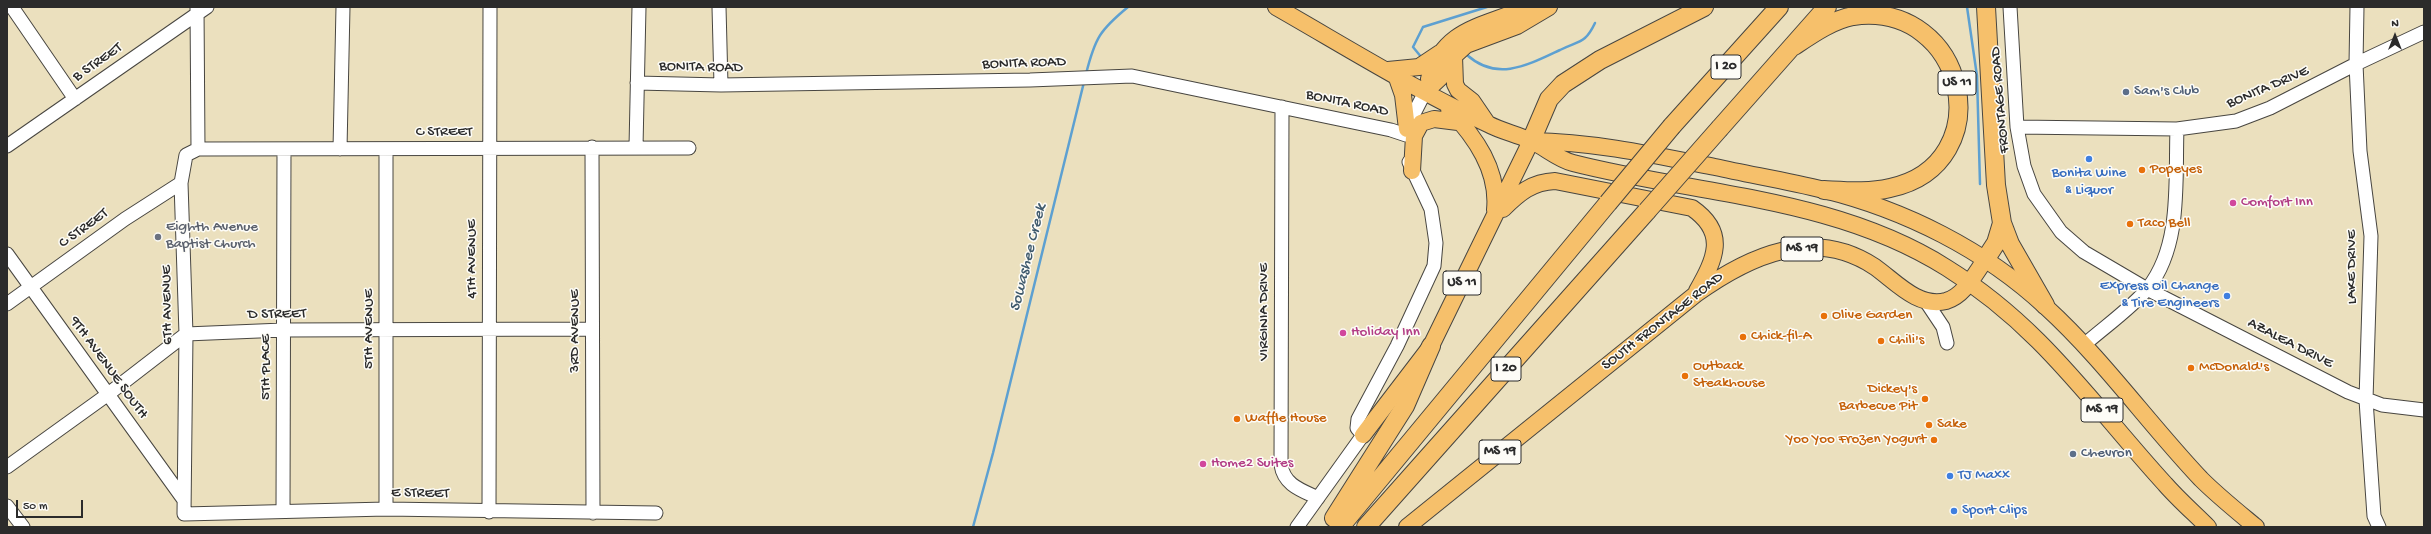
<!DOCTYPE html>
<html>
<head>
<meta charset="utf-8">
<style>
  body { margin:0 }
  #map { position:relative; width:2431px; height:534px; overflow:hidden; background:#ebe0be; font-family:"Gochi Hand",sans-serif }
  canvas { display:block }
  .frame { position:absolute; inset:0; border:8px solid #2b2b2b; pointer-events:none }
  .north { position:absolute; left:2375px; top:16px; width:40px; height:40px; -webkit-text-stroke:3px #fdfcf7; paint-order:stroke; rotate:0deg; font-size:11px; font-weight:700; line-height:16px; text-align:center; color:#2b2b2b }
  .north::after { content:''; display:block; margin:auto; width:14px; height:18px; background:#2b2b2b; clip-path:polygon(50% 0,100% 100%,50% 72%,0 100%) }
  .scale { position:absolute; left:16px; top:500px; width:67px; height:18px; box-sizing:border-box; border:2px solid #2b2b2b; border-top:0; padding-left:5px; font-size:12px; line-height:14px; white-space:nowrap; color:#2b2b2b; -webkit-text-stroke:3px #fdfcf7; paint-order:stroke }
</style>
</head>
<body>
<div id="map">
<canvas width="2431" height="534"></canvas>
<div class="frame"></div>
<div class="north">N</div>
<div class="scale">50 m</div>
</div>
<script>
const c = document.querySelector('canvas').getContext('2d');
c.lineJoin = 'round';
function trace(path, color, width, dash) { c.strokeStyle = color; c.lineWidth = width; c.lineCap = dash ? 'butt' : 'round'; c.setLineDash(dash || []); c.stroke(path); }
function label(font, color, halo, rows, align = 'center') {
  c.font = font + ' "Gochi Hand",sans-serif'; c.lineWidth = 3; c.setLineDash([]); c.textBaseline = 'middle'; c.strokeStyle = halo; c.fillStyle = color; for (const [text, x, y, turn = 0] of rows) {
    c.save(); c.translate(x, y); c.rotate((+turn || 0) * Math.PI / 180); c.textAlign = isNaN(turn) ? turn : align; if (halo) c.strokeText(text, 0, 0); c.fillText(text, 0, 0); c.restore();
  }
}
const stream = new Path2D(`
  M1967 7 1977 76 1980 184
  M1467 55C1497 82 1528 65 1560 50 1580 40 1585 44 1595 23
  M1422 58 1413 47 1423 27 1487 7
  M1086 74C1095 38 1100 30 1128 7
  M973 527 993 453 1084 82`);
const minor = new Path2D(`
  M12 7 75 99
  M197 7 198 149 186 155 181 183 186 334 184 514 386 509 656 513
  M719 7 721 85
  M2010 7 2017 127 2024 166 2034 194 2061 232 2084 252 2147 289 2348 392 2382 405 2424 410
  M2357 7 2356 64 2360 151 2371 236 2366 400 2374 516 2379 527
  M637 83 721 85 1030 80 1132 76 1391 130 1406 135
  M1282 107 1281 465C1284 485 1301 490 1318 498
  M2017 127 2177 129 2236 121 2270 108 2356 64 2424 32
  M1406 129 1425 92
  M7 146 207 7
  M592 147 593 513
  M636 147 639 7
  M198 149 689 148
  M340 149 343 7
  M386 149V509
  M7 254 184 500
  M1925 300 1943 327 1947 343
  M7 304 125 219 181 183
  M2084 345C2103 328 2133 307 2148 288 2182 245 2175 181 2177 129
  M7 467 107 395 186 334 283 330 592 329
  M7 506 23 527
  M283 511 284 150
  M489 512 490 7
  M1297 527 1363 435 1357 428 1358 419 1397 346 1434 266 1436 243 1431 209 1409 162`);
const major = new Path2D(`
  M1276 7C1346 47 1415 90 1488 124 1501 131 1516 134 1529 140 1544 146 1557 159 1573 163 1698 195 1835 197 1947 268 2042 327 2092 404 2165 484 2178 499 2194 513 2208 527
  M1454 56 1455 84 1458 90 1472 101 1487 123
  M1388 70 1419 67 1440 53
  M1396 75 1403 95 1407 129
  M1429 79C1444 26 1486 27 1527 7
  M1425 92 1440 78 1454 56 1466 45 1517 26 1549 7
  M1449 109C1475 137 1499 170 1495 210
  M1532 141C1594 142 1654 155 1715 167 1751 175 1788 181 1824 190 1905 210 1985 250 2046 307 2103 359 2148 423 2201 479 2218 496 2238 512 2256 527
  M1412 171 1414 136 1421 123 1434 119 1466 123
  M1503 209C1519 193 1532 182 1555 181L1692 208C1728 233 1715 259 1697 291
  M1363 435 1431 346 1531 141
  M1407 527 1696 294C1749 256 1813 226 1875 267 1896 282 1918 308 1946 301 1964 296 1975 274 1985 260`);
const highway = new Path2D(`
  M1986 7 1996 185 2002 223 2010 244 2045 305
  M1794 46C1812 34 1832 20 1853 16 1967 0 2002 164 1890 188 1869 193 1846 191 1824 190
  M1672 126 1779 7
  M1720 128 1827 7
  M1531 141 1549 99 1563 84 1600 60 1704 7
  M1985 260 1996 243 2002 223
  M1334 518 1405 406 1431 346
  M1340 527 1608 203
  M1366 527 1647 211`);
const highwayBridge = new Path2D(`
  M1608 203 1672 126
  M1647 211 1720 128`);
const markers = [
  [2126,92,4,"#5c6f8a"],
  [2089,159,4,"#3f7fe0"],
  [2142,170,4,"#e8710a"],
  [2233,203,4,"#d1479c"],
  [2130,224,4,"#e8710a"],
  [158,237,4,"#6b7280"],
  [2227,296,4,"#3f7fe0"],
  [1824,316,4,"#e8710a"],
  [1343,333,4,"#d1479c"],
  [1743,337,4,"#e8710a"],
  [1881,341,4,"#e8710a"],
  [2191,368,4,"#e8710a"],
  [1685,376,4,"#e8710a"],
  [1925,399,4,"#e8710a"],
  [1237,419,4,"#e8710a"],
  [1929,425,4,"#e8710a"],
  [1934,440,4,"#e8710a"],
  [2073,454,4,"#5c6f8a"],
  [1203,464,4,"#d1479c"],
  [1950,476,4,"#3f7fe0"],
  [1954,511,4,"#3f7fe0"]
];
const shields = [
  [1726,67,30],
  [1957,83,38],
  [1802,249,42],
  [1462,283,38],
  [1506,369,30],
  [2102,410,42],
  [1500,452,42]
];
const shieldNames = [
  ["I 20",1726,67],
  ["US 11",1957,83],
  ["MS 19",1802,249],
  ["US 11",1462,283],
  ["I 20",1506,369],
  ["MS 19",2102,410],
  ["MS 19",1500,452]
];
const streetNames = [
  ["B STREET",98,63,-35],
  ["BONITA ROAD",1024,64,-2],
  ["BONITA ROAD",701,68,1],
  ["BONITA DRIVE",2268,88,-23],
  ["FRONTAGE ROAD",2001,100,-95],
  ["BONITA ROAD",1347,104,12],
  ["C STREET",444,133],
  ["C STREET",84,229,-36],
  ["4TH AVENUE",473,259,-90],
  ["LAKE DRIVE",2353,267,-90],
  ["6TH AVENUE",168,305,-91],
  ["VIRGINIA DRIVE",1265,312,-90],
  ["D STREET",277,315,-1],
  ["SOUTH FRONTAGE ROAD",1663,322,-38],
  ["5TH AVENUE",370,329,-90],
  ["3RD AVENUE",576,331,-90],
  ["AZALEA DRIVE",2290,344,27],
  ["5TH PLACE",267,367,-90],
  ["9TH AVENUE SOUTH",108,368,54],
  ["E STREET",420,494,1]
];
const serviceNames = [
  ["Sam's Club",2134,92],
  ["Chevron",2081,454]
];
const foodNames = [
  ["Popeyes",2150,170],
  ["Taco Bell",2138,224],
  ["Olive Garden",1832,316],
  ["Chick-fil-A",1751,337],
  ["Chili's",1889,341],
  ["Outback",1693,367],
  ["Steakhouse",1693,384],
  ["McDonald's",2199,368],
  ["Dickey's",1917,390,"right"],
  ["Barbecue Pit",1917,407,"right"],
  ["Waffle House",1245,419],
  ["Sake",1937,425],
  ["Yoo Yoo Frozen Yogurt",1926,440,"right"]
];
const shopNames = [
  ["Bonita Wine",2089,174,"center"],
  ["& Liquor",2089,191,"center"],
  ["Express Oil Change",2219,287,"right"],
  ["& Tire Engineers",2219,304,"right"],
  ["TJ Maxx",1958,476],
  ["Sport Clips",1962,511]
];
const hotelNames = [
  ["Comfort Inn",2241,203],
  ["Holiday Inn",1351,333],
  ["Home2 Suites",1211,464]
];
const worshipNames = [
  ["Eighth Avenue",166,228],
  ["Baptist Church",166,245]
];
const waterNames = [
  ["Sowashee Creek",1029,258,-76]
];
trace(stream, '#5da0d1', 2.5);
trace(minor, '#484641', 15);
trace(major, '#484641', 18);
trace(highway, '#484641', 20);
trace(minor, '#fff', 13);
trace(major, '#f6c06b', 16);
trace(highway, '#f6c06b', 18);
trace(highwayBridge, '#484641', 20, []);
trace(highwayBridge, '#f6c06b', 18);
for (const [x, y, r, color] of markers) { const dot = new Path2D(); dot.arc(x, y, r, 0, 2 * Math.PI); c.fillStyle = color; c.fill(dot); trace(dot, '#fdfcf7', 1.5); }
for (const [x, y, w] of shields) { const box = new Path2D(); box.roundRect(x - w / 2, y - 12, w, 24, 3); c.fillStyle = '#fdfcf7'; c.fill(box); trace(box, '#2b2b2b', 1); }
label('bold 14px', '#2b2b2b', null, shieldNames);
label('15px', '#2b2b2b', '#fdfcf7', streetNames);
label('15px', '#4e5e75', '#fdfcf7', serviceNames, 'left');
label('15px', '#c56008', '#fdfcf7', foodNames, 'left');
label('15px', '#366cbe', '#fdfcf7', shopNames, 'left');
label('15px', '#b23c85', '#fdfcf7', hotelNames, 'left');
label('15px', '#5b616d', '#fdfcf7', worshipNames, 'left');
label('italic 16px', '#3f5a6d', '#fdfcf7', waterNames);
</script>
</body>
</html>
